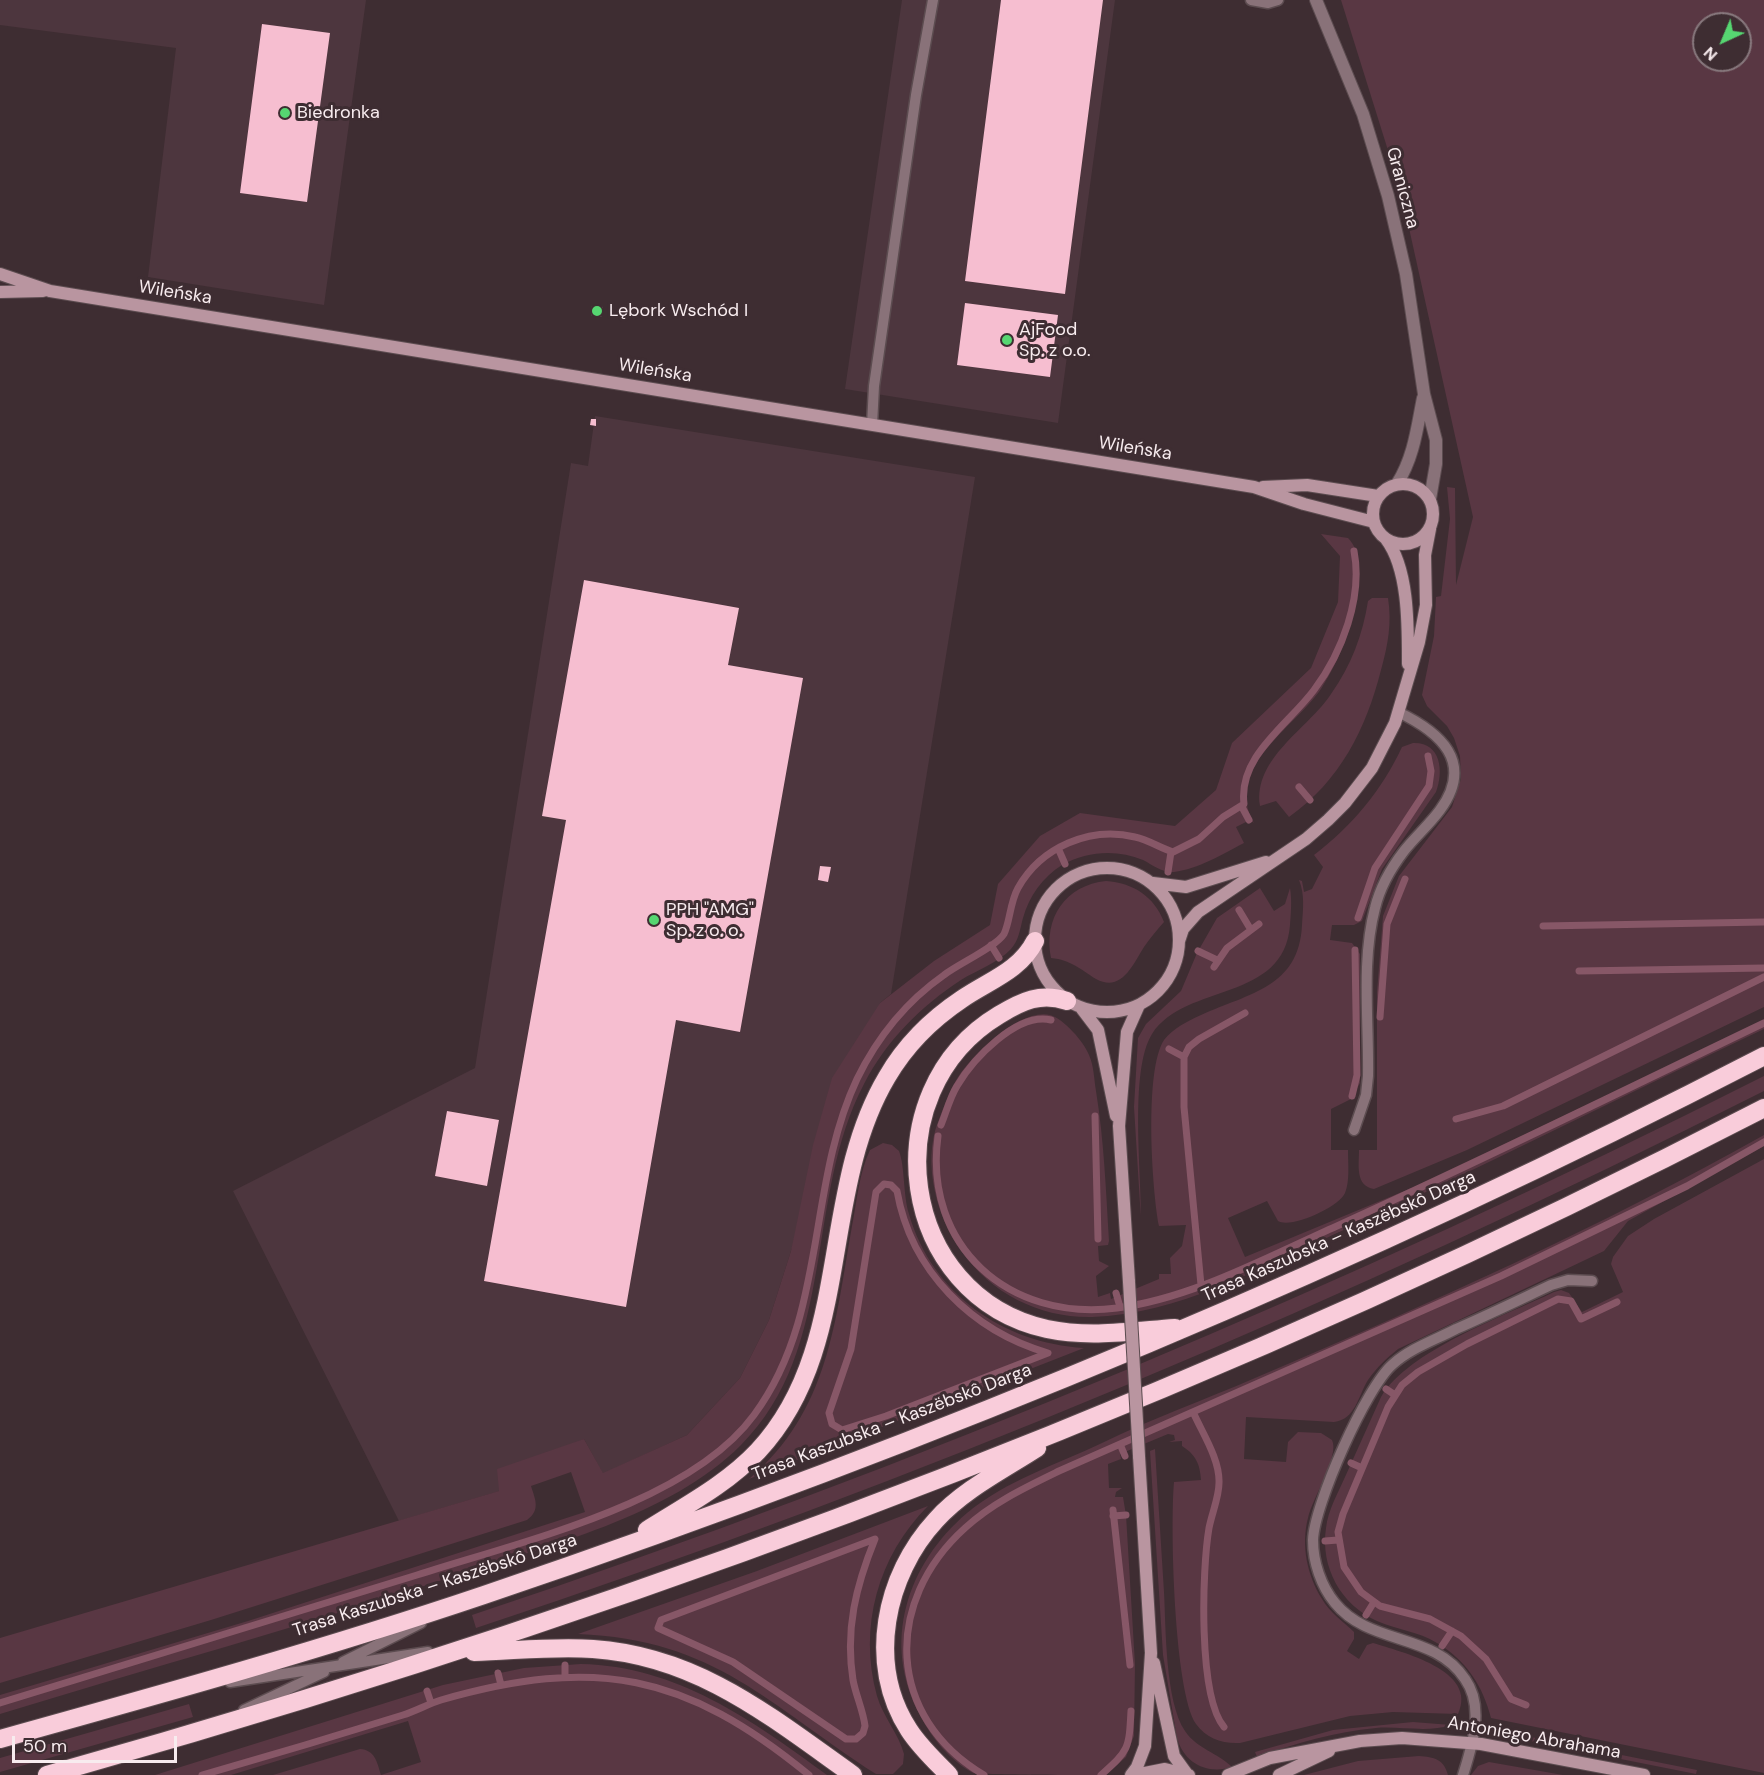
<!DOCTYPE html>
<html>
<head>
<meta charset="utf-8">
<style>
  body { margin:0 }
  #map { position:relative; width:1764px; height:1775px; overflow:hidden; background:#3e2d32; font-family:"DM Sans",sans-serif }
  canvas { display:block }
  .north { position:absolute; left:1692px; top:12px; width:60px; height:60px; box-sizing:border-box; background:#3e2d32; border:2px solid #88797e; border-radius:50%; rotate:224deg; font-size:16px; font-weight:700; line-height:24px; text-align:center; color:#f8ecef }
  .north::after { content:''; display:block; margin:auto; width:21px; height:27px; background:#56d671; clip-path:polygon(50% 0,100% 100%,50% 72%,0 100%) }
  .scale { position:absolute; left:12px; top:1736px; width:165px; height:27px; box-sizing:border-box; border:3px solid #f8ecef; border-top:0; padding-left:8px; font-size:18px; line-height:21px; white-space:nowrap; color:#f8ecef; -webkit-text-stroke:4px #3e2d32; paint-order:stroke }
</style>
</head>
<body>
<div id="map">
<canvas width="1764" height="1775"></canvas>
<div class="north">N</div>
<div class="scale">50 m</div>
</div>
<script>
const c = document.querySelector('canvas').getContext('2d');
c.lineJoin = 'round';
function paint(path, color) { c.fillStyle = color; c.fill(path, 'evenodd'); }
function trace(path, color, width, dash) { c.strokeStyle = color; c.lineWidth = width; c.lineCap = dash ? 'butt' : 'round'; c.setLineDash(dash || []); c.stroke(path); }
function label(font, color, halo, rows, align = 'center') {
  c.font = font + ' "DM Sans",sans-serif'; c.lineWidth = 6; c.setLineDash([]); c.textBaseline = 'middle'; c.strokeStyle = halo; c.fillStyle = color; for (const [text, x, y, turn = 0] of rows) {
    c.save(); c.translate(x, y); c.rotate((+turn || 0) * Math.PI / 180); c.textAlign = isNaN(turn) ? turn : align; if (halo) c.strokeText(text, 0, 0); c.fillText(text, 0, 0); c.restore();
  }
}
const built = new Path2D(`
  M0 0H366L324 305 148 277 176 48 0 25Z
  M902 0H1115L1058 423 845 389Z
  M595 416 975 477 891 994 880 1003 791 1251 769 1320 740 1378 687 1435 603 1474 584 1439 500 1491 399 1521 233 1191 475 1068 571 463 588 466Z`);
const green = new Path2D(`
  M1341 0H1764V1007L1467 1150 1374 1189C1355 1186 1359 1165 1359 1150H1377V992L1383 916 1399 876 1452 807 1461 779 1460 756 1454 738 1447 726 1427 706 1422 695 1434 636 1436 597 1441 596 1450 519 1447 487 1455 488 1456 585 1473 517 1401 192ZM1704 24H1740V60H1704Z
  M1321 534 1348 538C1362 553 1359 571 1357 590 1354 625 1340 659 1321 689 1294 728 1223 768 1254 823L1250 820 1236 827 1244 843C1223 854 1198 869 1174 872 1162 873 1153 865 1143 860 1117 849 1087 851 1062 865 1043 877 1029 896 1023 918 1020 929 1019 940 1011 949 998 963 977 970 961 980 921 1006 886 1041 864 1084 804 1198 838 1348 741 1445 669 1517 546 1546 452 1577 302 1626 150 1668 0 1714V1695L248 1621 585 1512 571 1472 531 1486C535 1499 541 1510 527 1520L211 1620 0 1683V1638L499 1491 497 1469 584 1439 603 1473 687 1435 740 1378 769 1320 791 1251 813 1145 832 1078 880 1003 934 961 990 925 998 884 1040 836 1080 813 1175 826 1216 790 1232 743 1311 668 1338 602 1340 556Z
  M1372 598H1388C1392 623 1388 645 1381 670 1366 729 1340 781 1289 817L1276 801 1260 806C1253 758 1308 729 1331 694 1351 666 1363 634 1368 601Z
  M1413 743C1441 742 1444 771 1436 792L1382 869 1362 921 1354 925H1332L1330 940 1352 943 1360 954V1083L1351 1099 1331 1109V1150H1348C1348 1164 1350 1181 1345 1193 1339 1207 1291 1229 1278 1221L1267 1201 1228 1218 1245 1257 1426 1182 1764 1020V1029C1621 1096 1480 1169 1335 1234 1259 1269 1178 1314 1092 1317 1040 1318 992 1294 962 1252 937 1219 922 1163 938 1122 943 1109 951 1088 958 1077 973 1054 1020 1008 1050 1015 1064 1019 1084 1042 1089 1055 1094 1066 1094 1079 1096 1091 1104 1140 1106 1191 1109 1241L1108 1245 1098 1246 1099 1261 1109 1266 1096 1276 1098 1297 1110 1293 1111 1299 1159 1279V1274H1171L1170 1258 1182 1246 1186 1225 1159 1226C1152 1190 1144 1070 1164 1040 1173 1028 1188 1021 1201 1015 1250 993 1299 987 1302 925 1303 909 1305 895 1299 880L1302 881 1304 892 1312 889 1323 867 1314 855C1352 826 1382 790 1402 747Z
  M1106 881C1133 883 1154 896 1164 922 1157 930 1150 938 1144 947 1133 964 1122 993 1096 979 1080 969 1071 960 1051 958 1043 918 1066 885 1106 881Z
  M1260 888 1274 911 1285 904 1290 888C1292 900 1291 912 1290 925 1284 1003 1186 982 1152 1034 1129 1071 1142 1174 1141 1220L1134 1107 1138 1038 1146 1024 1181 991 1197 953 1217 918Z
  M1764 1076V1091C1348 1301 919 1482 476 1628L472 1615C916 1467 1346 1287 1764 1076Z
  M1764 1135V1146L1628 1221 1604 1251 1398 1349C1387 1358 1377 1367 1368 1380 1358 1396 1356 1419 1334 1422L1246 1417 1244 1459 1286 1462 1288 1442 1298 1432 1321 1433 1332 1440C1340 1455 1312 1499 1308 1518 1301 1545 1307 1575 1322 1599 1330 1613 1343 1621 1354 1632V1639L1347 1651 1359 1659 1367 1645 1373 1643C1401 1652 1479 1670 1458 1714L1393 1712 1350 1716 1240 1743C1222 1744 1206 1738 1196 1724 1174 1691 1170 1525 1174 1482L1201 1480C1200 1464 1196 1455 1182 1446V1441L1169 1442 1175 1440 1174 1435 1168 1434 1120 1454 1121 1459 1108 1464 1109 1488H1122L1116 1492 1115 1497H1123L1126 1515 1135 1664 1134 1736 1126 1757 1106 1775C1084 1775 986 1775 973 1773 951 1761 931 1738 920 1715 881 1643 907 1564 967 1513 1007 1480 1056 1465 1102 1443 1151 1419 1204 1400 1255 1378 1427 1305 1601 1227 1764 1135Z
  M883 1143 892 1145 899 1151C905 1166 903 1195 909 1214 932 1294 1003 1343 1084 1348L749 1479C829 1411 835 1322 852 1226 857 1201 859 1173 870 1150Z
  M1764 1159V1773L1491 1718C1483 1686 1466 1660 1437 1643 1418 1631 1397 1630 1377 1621 1341 1605 1320 1567 1326 1528 1328 1510 1338 1493 1345 1477 1357 1450 1369 1424 1381 1397 1408 1351 1504 1316 1554 1292L1561 1290 1569 1293 1582 1312 1623 1292 1611 1264 1613 1257 1628 1236 1654 1219Z
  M1155 1449C1158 1497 1161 1544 1164 1592 1166 1628 1165 1701 1185 1731 1197 1749 1218 1753 1232 1767 1207 1775 1184 1763 1177 1738L1163 1655 1150 1451Z
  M928 1506C878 1556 858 1627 877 1696 883 1717 899 1734 904 1754L903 1764 893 1774H876C770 1706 715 1639 578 1634L757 1571Z
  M581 1664C677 1666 752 1720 827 1775H273L360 1749C375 1750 377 1762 381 1775L421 1762 408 1721 231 1775H155L443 1685 524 1668Z
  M189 1704 193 1717 0 1772V1758Z
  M1413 1722 1451 1725C1429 1733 1399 1726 1376 1728 1335 1732 1296 1743 1257 1757L1255 1752 1333 1730Z
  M1496 1730 1697 1770 1696 1774 1505 1736Z
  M1419 1756C1434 1757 1444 1759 1448 1775H1304L1358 1761Z
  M1489 1762 1563 1775H1471L1478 1766Z`);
const stream = new Path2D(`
  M1299 787 1310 800
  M1242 807 1249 820
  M1058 848 1065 864
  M1168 872 1171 852
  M1239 910 1251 930
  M1358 918 1375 868 1429 786 1431 771 1428 756
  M1543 926 1764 922
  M991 945 999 958
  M1198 951 1217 960
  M1214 967 1227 948 1259 924
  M1579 971 1764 968
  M1380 1017 1387 924 1405 879
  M1169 1049 1184 1057
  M1352 1096 1357 1075 1355 950
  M1095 1116 1098 1239
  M1456 1119 1503 1106 1764 977
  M941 1125C946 1113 950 1097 957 1086 973 1059 1017 1012 1051 1020
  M938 1136C923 1246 1009 1322 1117 1308 1193 1298 1267 1257 1337 1226 1481 1161 1622 1091 1764 1023
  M884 1184 891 1185 897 1191C911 1271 972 1331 1048 1353L886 1416 842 1430 832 1424 829 1413 851 1349 876 1192Z
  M1201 1285 1184 1107V1057L1189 1047 1199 1039 1245 1013
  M1116 1293 1120 1307
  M1386 1389 1395 1395
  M1194 1414C1203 1434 1220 1460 1219 1483 1219 1497 1212 1513 1209 1528 1202 1569 1198 1696 1224 1727
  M1120 1444 1125 1456
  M1351 1463 1362 1468
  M1113 1510 1130 1665
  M1113 1516 1126 1515
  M875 1539C856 1586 845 1629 853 1680 856 1696 863 1710 865 1726L863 1733 856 1739H846L733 1662 658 1628 661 1620Z
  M1325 1541 1338 1540
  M1366 1615 1374 1602
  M1442 1646 1452 1631
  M565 1665V1676
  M498 1673 501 1685
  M427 1691 431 1703
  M0 1703C139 1659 278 1619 417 1575 519 1542 689 1504 754 1415 828 1315 806 1187 857 1079 877 1038 907 1001 944 975 958 964 996 947 1004 934 1010 922 1010 902 1018 888 1041 847 1090 826 1135 837 1149 840 1160 848 1173 852L1199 839 1223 817 1244 804C1238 756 1288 725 1314 690 1342 653 1363 597 1354 551
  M1526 1705 1511 1699 1486 1659 1461 1636 1430 1619 1380 1606 1361 1592 1344 1567 1338 1532 1343 1514 1388 1407 1402 1385 1418 1372 1467 1344 1558 1299 1571 1301 1581 1319 1617 1302
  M202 1775C269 1756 336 1736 403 1715 416 1711 428 1704 441 1700 595 1656 685 1673 809 1775
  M984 1775C886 1717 883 1602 965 1528 992 1503 1026 1487 1059 1471L1501 1276 1687 1186 1764 1142
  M1101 1775C1129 1750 1129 1749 1131 1711`);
const building = new Path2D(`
  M1001 0H1103L1065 294 965 281Z
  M262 24 330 33 307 202 240 193Z
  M965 303 1058 315 1050 377 957 365Z
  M592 306 603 307 601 317 591 315Z
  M591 419H596V426L590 425Z
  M584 580 739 608 728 665 803 678 740 1032 676 1020 626 1307 484 1281 566 820 542 816Z
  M820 866 831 867 828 882 818 880Z
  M447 1111 499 1120 487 1186 435 1176Z`);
const service = new Path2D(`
  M1251 0 1268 3 1278 0
  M872 425 874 386 916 95 933 0
  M1354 1130 1366 1095 1368 1076C1369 1021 1361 961 1375 908 1380 887 1391 868 1404 851 1415 837 1429 825 1440 810 1475 762 1440 732 1398 712
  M343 1662 421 1623
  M230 1682 428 1652
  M244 1710 324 1672
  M1463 1775C1472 1746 1485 1707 1465 1679 1434 1632 1370 1646 1335 1603 1321 1586 1313 1562 1313 1540 1314 1505 1366 1387 1393 1364 1411 1348 1435 1340 1456 1329 1488 1315 1519 1300 1551 1285L1568 1280 1592 1281`);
const minor = new Path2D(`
  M1316 0 1363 114 1388 196 1406 274 1424 394 1436 440V464L1430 499
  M1397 484C1414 457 1417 428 1423 398`);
const secondary = new Path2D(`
  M0 274 50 291 1254 487 1304 504 1374 522
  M0 292 43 291
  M1373 514a30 30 0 1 1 60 0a30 30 0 1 1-60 0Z
  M1263 487 1307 485 1378 496
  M1386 539C1409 569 1408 627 1408 664
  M1035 940a72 72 0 1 1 144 0a72 72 0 1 1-144 0Z
  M1153 883 1186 887 1266 862
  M1179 941 1183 929 1198 912 1306 839 1328 820 1345 803 1372 768 1395 723 1419 642 1426 605 1425 555 1430 529
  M1082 1009 1098 1030 1116 1116
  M1129 1282 1119 1126 1127 1032 1139 1005
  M1154 1663 1174 1756 1187 1774
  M1131 1775 1137 1767 1145 1746 1151 1653 1139 1456
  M1135 1775 1165 1769 1189 1775
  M1228 1775 1270 1758 1360 1741 1402 1738 1481 1744 1644 1775
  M1279 1775 1329 1751`);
const motorway = new Path2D(`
  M1067 1001C1041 992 1022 1001 999 1015 871 1092 898 1296 1047 1329 1089 1338 1133 1331 1175 1328
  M647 1530C685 1506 727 1484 758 1451 854 1348 818 1193 887 1077 905 1046 932 1019 962 999 988 981 1020 971 1035 941
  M474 1652C513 1651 554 1646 593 1649 698 1656 771 1717 853 1775
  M0 1739C162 1694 324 1649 484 1595 923 1446 1352 1269 1764 1056
  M47 1775C639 1609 1217 1391 1764 1108
  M949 1775C935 1761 920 1747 909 1730 866 1664 885 1575 936 1520 963 1490 1003 1470 1037 1448`);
const secondaryBridge = new Path2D(`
  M1129 1282 1139 1456`);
const markers = [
  [285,113,6,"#56d671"],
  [597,311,6,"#56d671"],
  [1007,340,6,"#56d671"],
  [654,920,6,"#56d671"]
];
const poiNames = [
  ["Biedronka",297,113],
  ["Lębork Wschód I",609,311],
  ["AjFood",1019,330],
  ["Sp. z o.o.",1019,351],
  ["PPH \"AMG\"",666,910],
  ["Sp. z o. o.",666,931]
];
const streetNames = [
  ["Graniczna",1402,188,75],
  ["Wileńska",175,293,9],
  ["Wileńska",655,371,9],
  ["Wileńska",1135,449,9],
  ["Trasa Kaszubska – Kaszëbskô Darga",1339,1237,-24],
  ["Trasa Kaszubska – Kaszëbskô Darga",892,1423,-21],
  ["Trasa Kaszubska – Kaszëbskô Darga",435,1586,-18],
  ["Antoniego Abrahama",1534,1738,10]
];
paint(built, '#4d363e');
paint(green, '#593743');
trace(stream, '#875767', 7);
paint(building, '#f6bed0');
trace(service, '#5c4c50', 13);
trace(minor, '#5c4c50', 14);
trace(secondary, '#5c4c50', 14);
trace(motorway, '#5c4c50', 20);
trace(service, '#897279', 10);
trace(minor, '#897279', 12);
trace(secondary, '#b995a0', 12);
trace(motorway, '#f9ccda', 18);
trace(secondaryBridge, '#5c4c50', 14, []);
trace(secondaryBridge, '#b995a0', 12);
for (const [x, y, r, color] of markers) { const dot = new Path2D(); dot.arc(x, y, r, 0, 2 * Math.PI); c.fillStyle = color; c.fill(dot); trace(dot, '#3e2d32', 2); }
label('18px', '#f8ecef', '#3e2d32', poiNames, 'left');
label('18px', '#f8ecef', '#3e2d32', streetNames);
</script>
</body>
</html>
